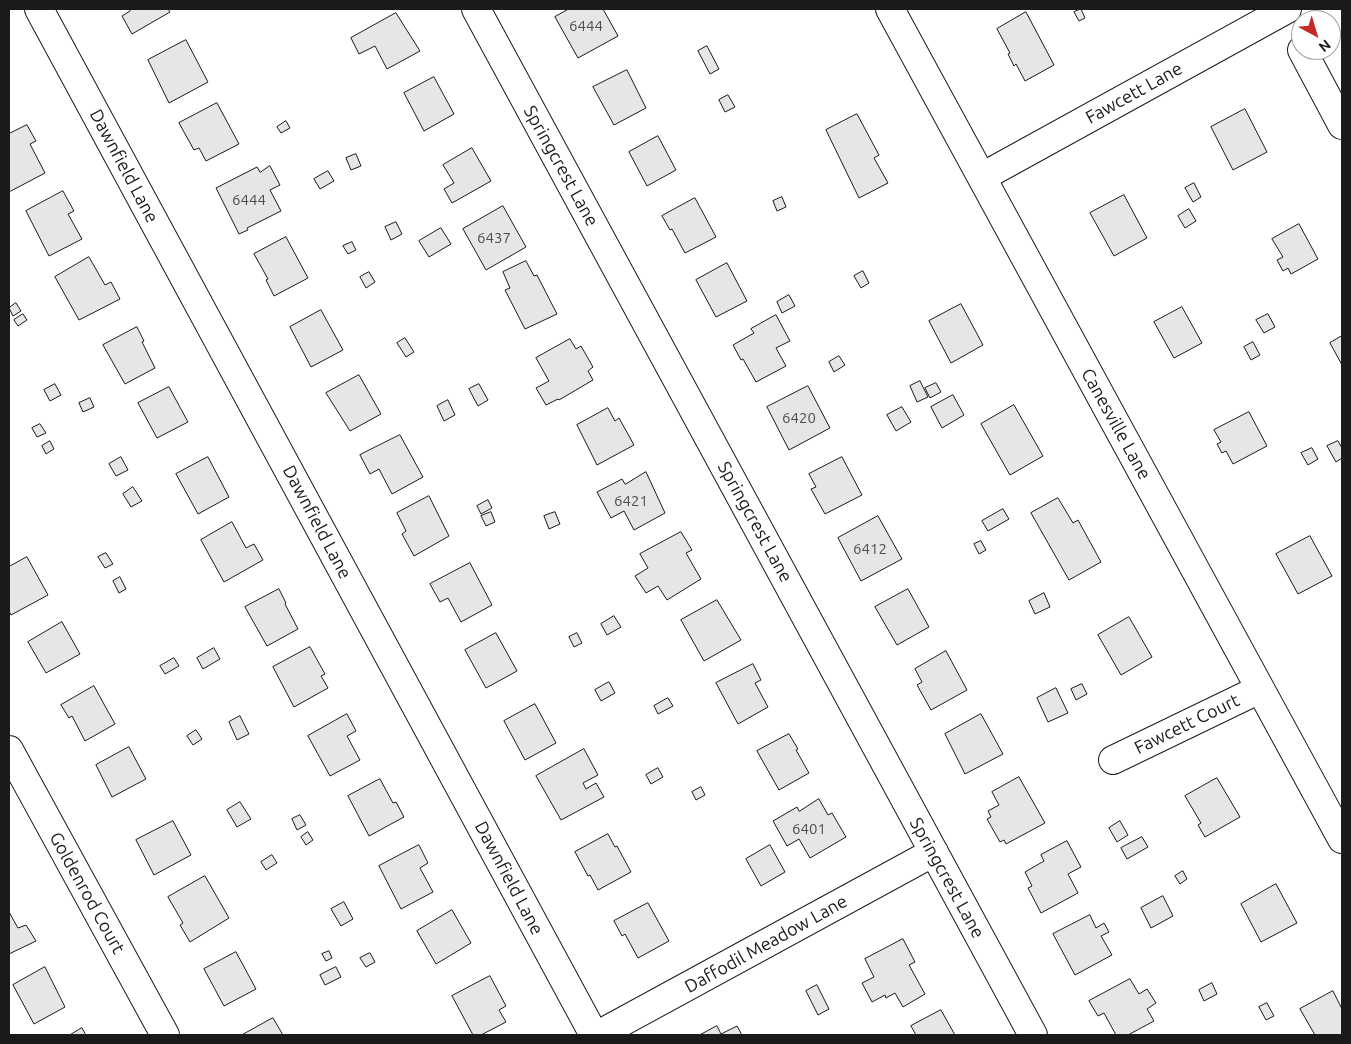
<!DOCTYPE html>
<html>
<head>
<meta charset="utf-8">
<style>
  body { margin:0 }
  #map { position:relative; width:1351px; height:1044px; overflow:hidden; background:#fff; font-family:Ubuntu,sans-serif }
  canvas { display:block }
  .frame { position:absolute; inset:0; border:10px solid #1a1a1a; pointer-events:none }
  .north { position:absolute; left:1291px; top:10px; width:50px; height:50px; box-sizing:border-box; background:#fff; border:1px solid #a3a3a3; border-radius:50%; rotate:141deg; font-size:14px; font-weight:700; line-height:20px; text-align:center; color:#1a1a1a }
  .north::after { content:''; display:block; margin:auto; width:18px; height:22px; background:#c62828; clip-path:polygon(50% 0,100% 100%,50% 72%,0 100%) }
</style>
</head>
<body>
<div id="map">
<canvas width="1351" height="1044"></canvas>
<div class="frame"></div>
<div class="north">N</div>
</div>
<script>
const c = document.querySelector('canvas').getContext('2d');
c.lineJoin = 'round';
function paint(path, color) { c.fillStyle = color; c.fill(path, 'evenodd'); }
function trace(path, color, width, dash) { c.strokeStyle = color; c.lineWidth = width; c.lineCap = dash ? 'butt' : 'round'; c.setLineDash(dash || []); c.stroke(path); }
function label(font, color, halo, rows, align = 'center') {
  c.font = font + ' Ubuntu,sans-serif'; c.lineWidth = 4; c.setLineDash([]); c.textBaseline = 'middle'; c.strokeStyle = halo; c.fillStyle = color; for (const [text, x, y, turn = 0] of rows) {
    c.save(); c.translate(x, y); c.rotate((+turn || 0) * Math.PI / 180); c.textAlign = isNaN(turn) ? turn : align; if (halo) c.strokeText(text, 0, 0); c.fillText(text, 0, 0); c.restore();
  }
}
const building = new Path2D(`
  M129 9H168L170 12 132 34 122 16 130 11Z
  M569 9H603L618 36 578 58 555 17Z
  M1081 9 1085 18 1079 21 1074 12Z
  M1026 12 1054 65 1025 81 1016 64 1014 66 1008 54 1010 53 997 29Z
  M396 13 420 51 387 69 375 46 359 54 351 38Z
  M186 40 208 82 169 103 148 60Z
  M707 46 719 69 710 74 698 51Z
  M627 70 646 108 614 125 593 87Z
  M434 77 454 114 424 131 404 93Z
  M728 95 735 107 725 112 719 100Z
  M217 103 239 144 206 161 199 148 194 150 179 123Z
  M1245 109 1267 152 1233 170 1211 127Z
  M857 114 879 155 874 158 888 183 859 198 826 130Z
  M286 121 290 128 281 133 277 127Z
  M27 125 36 141 30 144 45 173 9 192V134Z
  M658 136 676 170 647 186 629 152Z
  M472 148 491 181 452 203 444 189 454 183 443 165Z
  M356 154 361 166 351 170 346 158Z
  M270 166 280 185 270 190 281 211 247 228 248 230 239 234 216 188 257 167 260 172Z
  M328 171 334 181 320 189 314 179Z
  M1194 183 1201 197 1193 202 1185 188Z
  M63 191 74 211 68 214 82 239 49 256 26 211Z
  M1124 195 1147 238 1114 256 1090 213Z
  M782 197 786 207 777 211 773 201Z
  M695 198 716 237 685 253 672 229 670 230 662 216Z
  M503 206 526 247 486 270 463 229Z
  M1189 209 1196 221 1185 228 1178 216Z
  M396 222 402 234 391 240 385 227Z
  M1299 224 1318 259 1291 274 1288 268 1283 271 1277 260 1283 257 1272 239Z
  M441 228 451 244 429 257 419 241Z
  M286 237 308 278 274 296 266 280 268 279 254 254Z
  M352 242 356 250 348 254 343 246Z
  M89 257 105 285 111 282 120 299 79 320 55 277Z
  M526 261 534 276 537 275 557 314 525 329 505 290 510 288 503 272Z
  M727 263 747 301 716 317 696 280Z
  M863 271 869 283 861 288 854 276Z
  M369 272 375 282 366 288 360 277Z
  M789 295 795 306 782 313 777 302Z
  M16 303 21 311 13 316 9 308Z
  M961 304 983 345 951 363 929 321Z
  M1182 307 1202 343 1174 358 1154 322Z
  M321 310 343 350 311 367 290 327Z
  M23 314 27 320 18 326 14 320Z
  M1268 314 1275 327 1264 333 1256 320Z
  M776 315 790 341 776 348 786 366 756 382 743 359 741 360 733 345 754 333 751 329Z
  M137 327 144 341 142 342 155 368 125 384 103 345Z
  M1342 336V365L1330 343Z
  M405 338 414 352 406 357 397 343Z
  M570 339 576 349 581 346 593 367 588 371 593 380 559 400 558 399 546 405 536 388 549 381 536 358Z
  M1253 342 1260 355 1251 360 1244 347Z
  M839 356 845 365 834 372 829 362Z
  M359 375 381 414 350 431 326 393Z
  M920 381 928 397 917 402 910 386Z
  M936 383 941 392 930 398 925 388Z
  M55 384 61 395 50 401 44 390Z
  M479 384 488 400 478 406 469 389Z
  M808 386 830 428 789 450 767 407Z
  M169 387 188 422 157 438 138 403Z
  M953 395 964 415 942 428 931 407Z
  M90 398 94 407 83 412 79 403Z
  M448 400 455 415 444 421 437 406Z
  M1014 405 1043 456 1010 475 981 424Z
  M902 407 911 422 896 431 887 415Z
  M608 408 615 421 619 418 634 445 597 465 577 425Z
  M1249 412 1267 446 1233 464 1226 451 1222 453 1217 444 1221 442 1214 430Z
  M40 424 46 433 37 437 32 428Z
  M400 435 423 477 392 494 379 469 370 474 360 455Z
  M50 441 54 449 46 454 42 446Z
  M1338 441 1342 448V458L1336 462 1327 446Z
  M1312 448 1318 459 1308 465 1301 453Z
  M121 457 128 470 116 476 109 464Z
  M208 457 229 497 198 514 176 474Z
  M842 457 862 495 825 514 811 489 816 487 809 474Z
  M646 472 665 513 634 530 624 511 611 518 597 492 622 479 625 484Z
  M133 487 142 501 131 507 123 494Z
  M429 496 449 536 414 556 402 534 406 531 397 513Z
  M1058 498 1073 523 1078 520 1101 562 1069 580 1031 513Z
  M488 500 492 508 481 514 477 506Z
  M1003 509 1009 519 988 531 982 521Z
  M491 512 495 522 486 526 481 516Z
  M555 512 560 524 549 529 544 516Z
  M878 516 902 559 861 581 838 538Z
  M232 522 246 548 254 544 263 560 224 582 201 540Z
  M681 532 692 550 686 553 701 579 667 600 658 586 646 593 635 576 648 568 640 554Z
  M1310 536 1332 576 1298 594 1276 554Z
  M981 541 986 550 979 554 974 544Z
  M106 553 113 564 105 568 98 557Z
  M27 557 48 595 11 615 9 611V567Z
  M470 563 492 605 461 622 448 598 440 602 430 584Z
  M120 577 126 589 119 593 113 581Z
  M279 589 286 603 285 604 298 629 267 646 245 607Z
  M908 589 929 627 897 645 875 607Z
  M1044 593 1050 607 1035 614 1029 601Z
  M717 600 741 640 704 661 681 620Z
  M614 616 621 627 607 635 601 624Z
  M1129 617 1152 657 1121 675 1098 635Z
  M62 622 80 654 46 673 28 642Z
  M496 633 517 671 486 688 465 650Z
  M577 633 582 643 574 647 569 637Z
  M310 647 325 674 321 676 328 688 294 707 273 667Z
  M214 648 220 659 203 669 197 658Z
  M946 651 967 690 931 710 917 685 922 682 915 669Z
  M174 658 179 666 165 674 160 666Z
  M753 664 761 680 755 683 768 707 738 724 716 683Z
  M609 682 615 693 601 701 595 690Z
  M1082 684 1087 694 1076 700 1071 689Z
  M94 686 115 724 85 741 72 716 69 718 61 705Z
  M1056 688 1068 713 1048 722 1037 698Z
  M668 698 673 706 658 714 654 706Z
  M535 704 556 743 525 760 504 721Z
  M347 714 356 731 347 736 360 760 330 776 308 736Z
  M981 714 1003 754 965 774 945 734Z
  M240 716 249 734 237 740 229 722Z
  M196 730 202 739 193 745 187 736Z
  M789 734 798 749 796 750 809 773 779 790 757 751Z
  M129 747 146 779 112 797 96 765Z
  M584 749 598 775 583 783 586 789 596 783 604 797 561 820 536 776Z
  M658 768 663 777 651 784 646 775Z
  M1019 777 1045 823 1006 844 1004 840 1000 842 987 819 991 817 988 811 999 805 992 792Z
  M1217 778 1240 817 1205 837 1198 825 1201 823 1185 796Z
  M380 779 393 803 396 802 404 817 369 836 348 796Z
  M701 787 705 795 696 800 692 792Z
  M819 799 828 815 832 813 846 837 810 858 799 839 787 846 773 821 797 807 799 811Z
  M240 802 251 819 237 827 227 810Z
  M300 815 306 825 297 830 292 819Z
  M173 821 191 855 154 875 136 840Z
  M1120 821 1128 835 1117 842 1109 828Z
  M308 832 313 840 306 845 301 837Z
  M608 834 615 847 617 846 631 872 598 890 590 875 588 876 575 852Z
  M1142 837 1148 847 1127 859 1121 848Z
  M1067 841 1081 867 1068 874 1078 893 1041 913 1028 888 1032 886 1025 872 1044 861 1041 855Z
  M419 845 428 863 420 868 433 892 401 909 379 866Z
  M770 845 785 872 761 886 746 859Z
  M272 855 277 863 266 870 261 862Z
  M1183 871 1187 879 1180 884 1175 876Z
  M205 876 229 918 190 942 180 925 183 923 168 897Z
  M1276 884 1297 923 1261 942 1241 904Z
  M1163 896 1173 916 1151 928 1141 908Z
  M344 902 353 919 341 926 331 909Z
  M648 903 669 941 638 958 625 934 622 936 614 921Z
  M452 910 471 943 436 964 417 931Z
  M9 912 18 928 26 925 36 941 9 954Z
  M1090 915 1096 928 1104 923 1109 932 1101 936 1112 955 1075 975 1053 934Z
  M903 939 915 962 909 965 925 994 903 1007 895 993 886 998 885 995 872 1002 862 983 874 977 865 959Z
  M329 951 332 958 326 961 322 954Z
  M236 952 256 989 224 1006 204 969Z
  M370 953 375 962 366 967 360 958Z
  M45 967 65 1007 34 1024 13 985Z
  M336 967 341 977 325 985 320 975Z
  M490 976 506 1006 499 1010 506 1022 481 1035H473L452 996Z
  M1130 979 1139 994 1147 989 1156 1003 1147 1009 1154 1021 1128 1035H1116L1104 1013 1098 1016 1089 1001Z
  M1212 983 1217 994 1204 1001 1199 990Z
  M817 985 829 1009 818 1015 806 991Z
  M1333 991 1342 1009V1035H1315L1300 1009Z
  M1267 1003 1274 1016 1266 1020 1259 1007Z
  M941 1010 955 1035H916L911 1026Z
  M273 1018 283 1035H242Z
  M717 1026 721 1034 737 1026 742 1035H700Z
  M82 1028 86 1035H70Z`);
const minor = new Path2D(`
  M39 9 594 1035
  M476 9 1033 1035
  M890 9 1342 839
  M1302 50 1342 125
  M982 177 1287 9
  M9 750 165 1035
  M1113 760 1260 689
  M598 1035 934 852`);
const numberNames = [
  ["6444",586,26],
  ["6444",249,200],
  ["6437",494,238],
  ["6420",799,418],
  ["6421",631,501],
  ["6412",870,549],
  ["6401",809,829]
];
const streetNames = [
  ["Fawcett Lane",1134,93,-29],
  ["Dawnfield Lane",124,166,62],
  ["Springcrest Lane",561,166,61],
  ["Canesville Lane",1116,424,61],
  ["Dawnfield Lane",317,522,62],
  ["Springcrest Lane",755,522,61],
  ["Fawcett Court",1187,724,-26],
  ["Dawnfield Lane",509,878,62],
  ["Springcrest Lane",947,878,61],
  ["Goldenrod Court",87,893,61],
  ["Daffodil Meadow Lane",766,944,-29]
];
paint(building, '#e6e6e6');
trace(building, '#1a1a1a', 1);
trace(minor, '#1a1a1a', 30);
trace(minor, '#fff', 28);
label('15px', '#4d4d4d', null, numberNames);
label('18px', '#1a1a1a', '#fff', streetNames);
</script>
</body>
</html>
